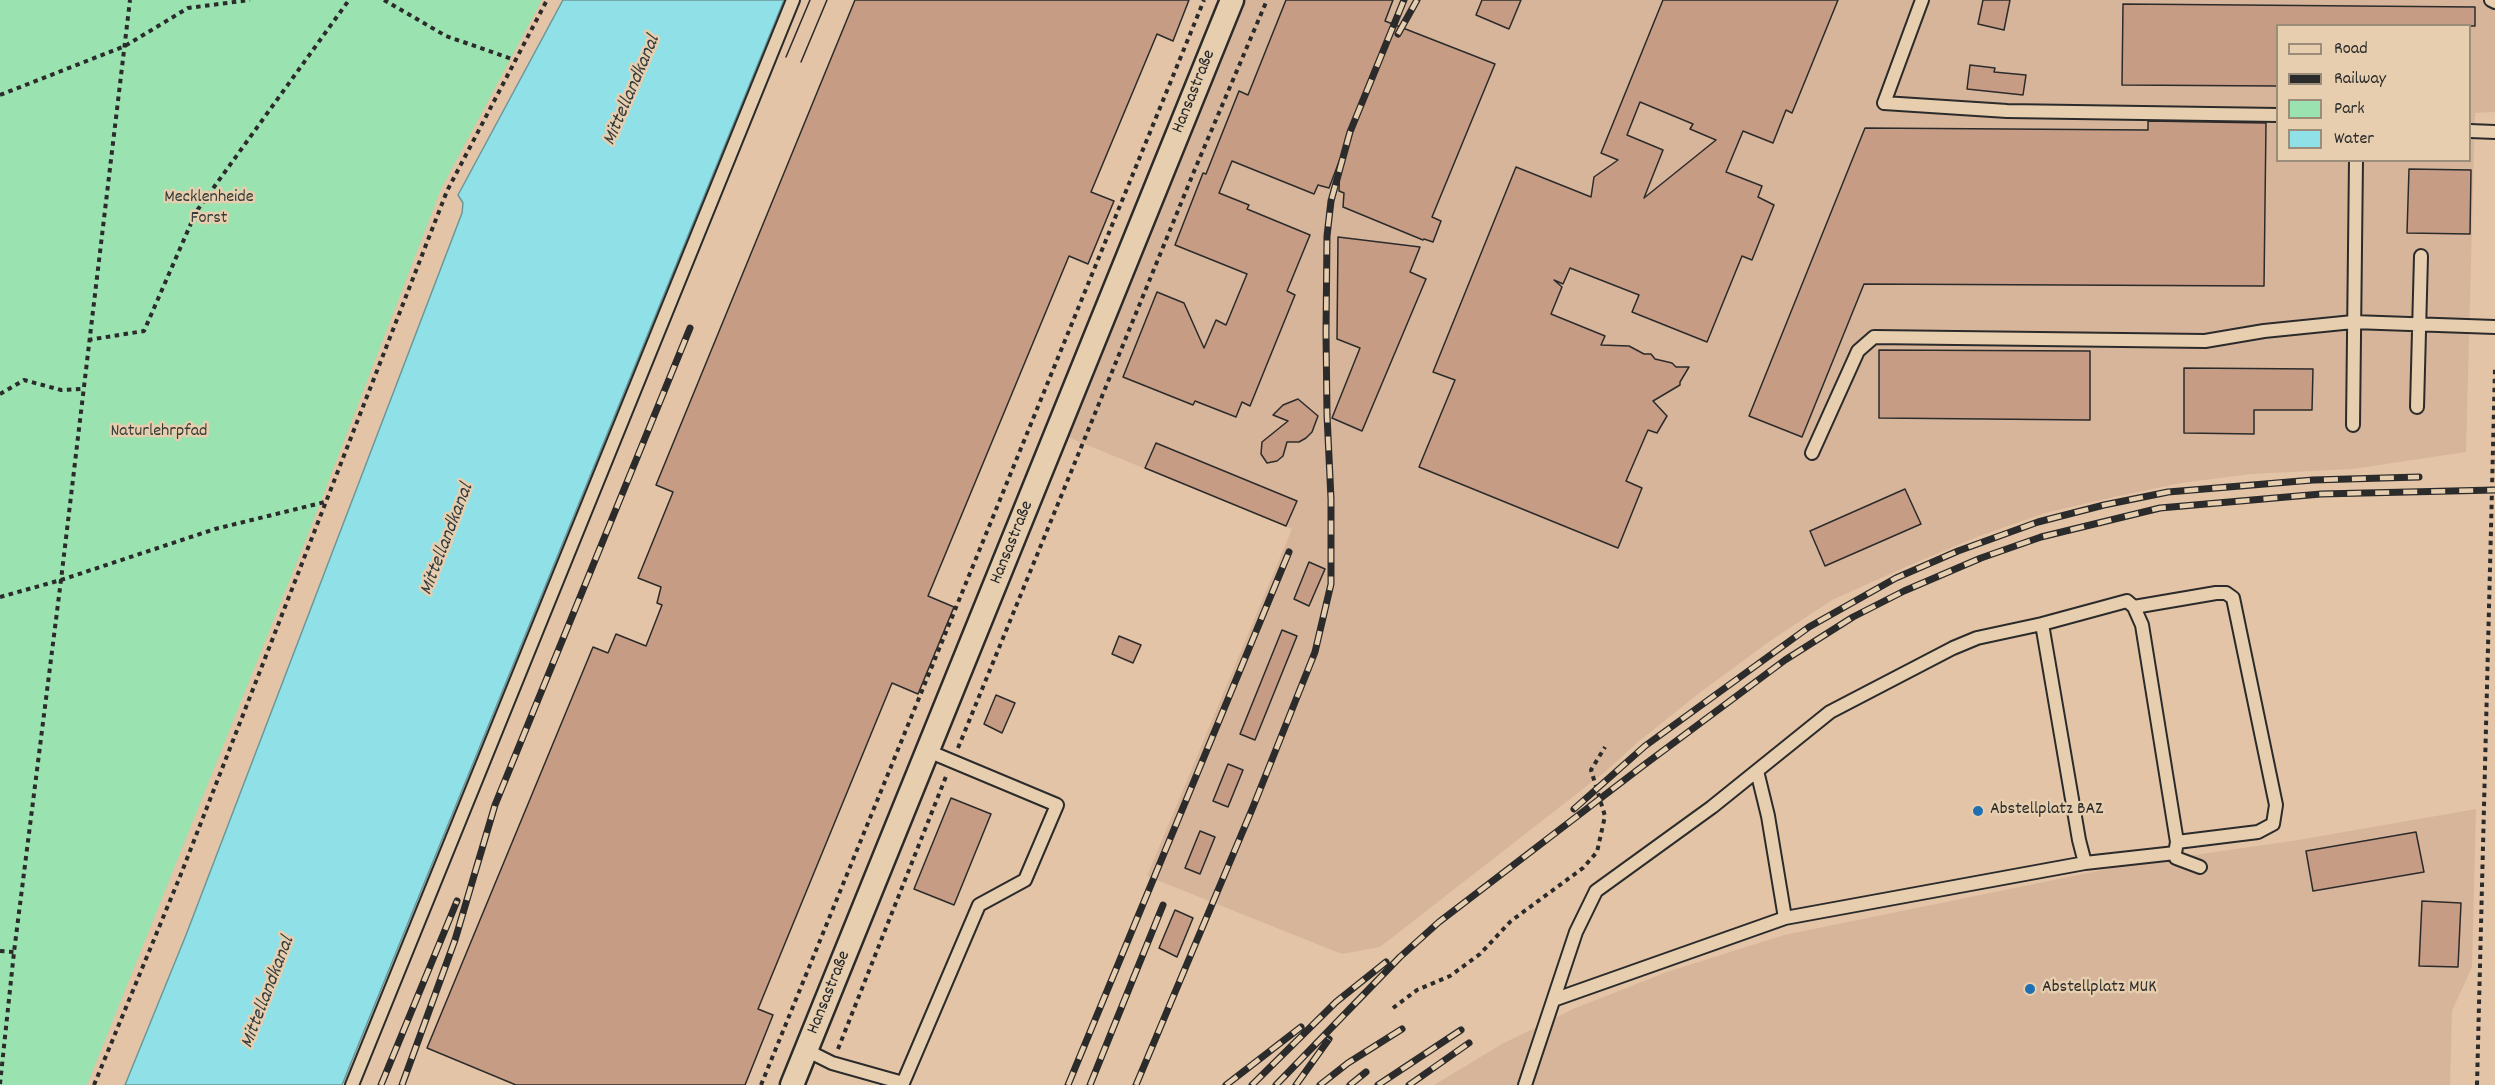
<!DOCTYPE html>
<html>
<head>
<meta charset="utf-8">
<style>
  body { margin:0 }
  #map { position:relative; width:2495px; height:1085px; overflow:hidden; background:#e4c4a6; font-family:Dekko,sans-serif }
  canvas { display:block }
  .legend { position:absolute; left:2276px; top:24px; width:195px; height:138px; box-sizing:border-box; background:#e6ceaf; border:2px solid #9b8d7a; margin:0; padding:8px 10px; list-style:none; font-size:18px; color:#2b2b2b }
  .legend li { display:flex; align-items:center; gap:12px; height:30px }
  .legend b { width:30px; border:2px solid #9b8d7a }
</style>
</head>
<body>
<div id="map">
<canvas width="2495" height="1085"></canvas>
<ul class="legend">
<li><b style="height:8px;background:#e6ceaf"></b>Road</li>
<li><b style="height:8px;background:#2b2b2b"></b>Railway</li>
<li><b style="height:16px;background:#9ae2b0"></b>Park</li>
<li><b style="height:16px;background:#90e1e7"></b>Water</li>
</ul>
</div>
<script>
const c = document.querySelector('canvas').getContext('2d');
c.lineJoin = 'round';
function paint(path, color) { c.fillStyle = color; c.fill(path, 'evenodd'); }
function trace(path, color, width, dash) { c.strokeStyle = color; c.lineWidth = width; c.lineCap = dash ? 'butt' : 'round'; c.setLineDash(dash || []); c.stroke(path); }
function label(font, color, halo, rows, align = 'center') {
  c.font = font + ' Dekko,sans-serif'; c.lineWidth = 5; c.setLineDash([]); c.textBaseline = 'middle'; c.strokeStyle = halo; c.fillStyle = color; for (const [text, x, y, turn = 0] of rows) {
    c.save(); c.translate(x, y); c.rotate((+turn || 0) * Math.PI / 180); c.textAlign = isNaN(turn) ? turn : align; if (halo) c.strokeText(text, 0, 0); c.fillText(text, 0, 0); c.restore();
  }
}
const built = new Path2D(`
  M1232 0H2495V112L2475 113 2466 452 2353 469 2251 474 2181 483 2114 497 2045 513 1977 537 1908 566 1832 600 1770 641 1702 691 1638 742 1606 771 1380 947 1342 954 1147 876 1292 529 1058 433ZM2278 26H2470V160H2278Z
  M2476 809 2472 967 2452 1011 2450 1085H1434L1502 1044 1573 1009 1667 972 1784 935 2132 864 2298 840Z`);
const green = new Path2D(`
  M0 0H542L441 189 309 532 87 1085H0Z`);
const water = new Path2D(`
  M563 0H784L342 1085H125L186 935 462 213 463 203 458 195Z`);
const building = new Path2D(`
  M855 0H1189L1173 41 1157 34 1091 192 1114 201 1088 264 1069 256 928 596 954 607 918 694 892 683 758 1009 773 1015 745 1085H516L427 1048 593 647 608 653 616 634 646 646 662 605 657 603 661 587 638 578 673 492 656 485Z
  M1286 0H1393L1385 21 1495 64 1432 217 1441 221 1433 242 1424 239 1423 240 1343 207 1344 193 1339 191 1340 159 1329 188 1318 185 1314 194 1232 161 1219 193 1249 205 1247 209 1310 235 1287 291 1295 295 1250 406 1242 402 1236 417 1195 401 1193 405 1123 377 1157 292 1184 303 1204 348 1216 320 1226 325 1247 274 1175 245 1203 173 1206 174 1239 91 1248 95Z
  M1482 0H1521L1509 29 1476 15Z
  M1663 0H1838L1792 113 1786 110 1773 143 1743 131 1726 172 1762 186 1758 197 1774 205 1752 260 1742 256 1707 342 1632 312 1639 295 1570 268 1563 284 1554 280 1562 287 1551 314 1605 336 1601 345 1629 346 1644 354H1651L1655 359 1672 363 1676 367H1689L1680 382V385L1653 401 1667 416 1657 433 1648 430 1626 481 1642 488 1618 548 1419 467 1455 380 1433 372 1516 167 1591 197 1594 177 1618 160 1601 153ZM1640 102 1693 124 1690 129 1716 140 1644 198 1663 150 1627 135Z
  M1983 0H2010L2004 30 1978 24Z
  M2123 4 2475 7V26H2277V86L2122 85Z
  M1970 65 1995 68 1994 72 2026 75 2023 95 1967 89Z
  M2148 121 2266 123 2264 286 1864 284 1802 437 1749 416 1865 128 2148 130Z
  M2409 169 2471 170 2470 234 2407 233Z
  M1338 237 1420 247 1410 272 1426 279 1362 431 1332 418 1360 348 1337 339Z
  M1879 350 2090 351V420L1879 418Z
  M2184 368 2313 369 2312 410H2254V434L2184 433Z
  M1298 399 1318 416 1312 432 1306 438 1299 442H1287L1283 456 1277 461 1267 463 1261 454 1262 442 1288 421 1273 415 1283 405Z
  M1156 443 1297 501 1286 526 1145 468Z
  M1905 489 1921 524 1825 566 1810 531Z
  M1309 562 1325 569 1309 606 1294 599Z
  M1282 630 1297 636 1255 740 1240 734Z
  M1119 636 1141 645 1133 663 1112 654Z
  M996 695 1015 703 1002 733 984 724Z
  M1228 764 1243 770 1228 807 1213 801Z
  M951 798 991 814 954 905 914 889Z
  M1200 831 1215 837 1200 874 1185 868Z
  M2416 832 2424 872 2313 891 2306 851Z
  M2422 901 2461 903 2458 967 2419 966Z
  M1175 910 1193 918 1177 957 1159 948Z`);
const path = new Path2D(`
  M384 0 446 36 515 60
  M0 95 125 46 188 8 250 0
  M88 340 144 331 196 212 349 0
  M0 394 24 380 61 390 83 389
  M0 597 61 580 215 529 325 502
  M958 748 1195 169 1267 0
  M0 951 14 952
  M1393 1008 1417 990 1450 976 1480 954 1511 921 1583 868 1597 852 1605 816 1591 770 1605 747
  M838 1049 947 774
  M0 1084 14 952 61 580 130 0
  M94 1085 181 874 447 191 547 0
  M761 1085 1204 0
  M2477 1085 2495 369`);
const service = new Path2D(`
  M1922 0 1884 103 2007 111 2278 115
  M2491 0 2495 2
  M2470 131 2495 132
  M2417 407 2421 256
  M2353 425 2356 160
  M1812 453 1858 351 1874 337 2205 341 2264 331 2353 322 2495 327
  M2134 607 2216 593H2226L2233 598 2276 805 2273 824 2258 832 2177 842
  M1757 771 1768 816 1785 918
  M2175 853 2085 863 2079 840 2042 624 2127 601 2134 607 2142 625 2177 842 2175 853 2176 858 2200 867
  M1556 999 1785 918 2085 863
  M806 1050 832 1063 903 1083 979 905 1025 880 1057 805 928 751
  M352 1085 793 0
  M1525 1085 1576 932 1596 891 1712 807 1830 712 1953 648 1977 638 2042 624`);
const minor = new Path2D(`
  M792 1085 1232 0`);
const tram = new Path2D(`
  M786 57 810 0
  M801 62 827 0`);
const rail = new Path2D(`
  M1398 34 1417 0
  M1574 809 1645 746 1809 627 1896 578 1958 551 2038 522 2104 505 2168 492 2313 480 2419 477
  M381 1085 457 901
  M402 1085 455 940 495 805 690 328
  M1068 1085 1289 552
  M1090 1085 1163 905
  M1136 1085 1253 807 1315 652 1331 584V499L1327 415 1326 333 1327 236 1331 201 1350 132 1404 0
  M1226 1085 1301 1027
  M1252 1085 1336 1002 1386 962
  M1276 1085 1400 957 1439 922 1644 765 1785 660 1853 617 1904 591 1981 558 2041 537 2160 508 2321 494 2495 490
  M1296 1085 1329 1039
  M1320 1085 1348 1063 1402 1029
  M1350 1085 1366 1072
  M1378 1085 1461 1030
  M1409 1085 1469 1043`);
const markers = [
  [1978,811,6,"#1f6fb2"],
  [2030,989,6,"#1f6fb2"]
];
const streetNames = [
  ["Hansastraße",1195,92,-68],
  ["Hansastraße",1013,543,-68],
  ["Hansastraße",830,993,-68]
];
const parkNames = [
  ["Mecklenheide",209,199],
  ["Forst",209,220],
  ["Naturlehrpfad",159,433]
];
const poiNames = [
  ["Abstellplatz BAZ",1990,811],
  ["Abstellplatz MUK",2042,989]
];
const waterNames = [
  ["Mittellandkanal",633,91,-67],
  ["Mittellandkanal",448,540,-69],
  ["Mittellandkanal",269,993,-69]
];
paint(built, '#d7b59a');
paint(green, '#9ae2b0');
paint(water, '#90e1e7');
trace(water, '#68989c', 1.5);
paint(building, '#c79c84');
trace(building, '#2b2b2b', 1.5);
trace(service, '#2b2b2b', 16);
trace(minor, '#2b2b2b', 27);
trace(path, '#2b2b2b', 4, [4.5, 4.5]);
trace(service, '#e6ceaf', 12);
trace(minor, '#e6ceaf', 22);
trace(tram, '#2b2b2b', 1.5);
trace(rail, '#2b2b2b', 7);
trace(rail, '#e6ceaf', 4.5, [14]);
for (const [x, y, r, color] of markers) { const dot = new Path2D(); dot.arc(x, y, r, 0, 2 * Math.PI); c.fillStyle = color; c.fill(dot); trace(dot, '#e6ceaf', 2); }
label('18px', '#2b2b2b', '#e6ceaf', streetNames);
label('18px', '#363d38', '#e6ceaf', parkNames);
label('18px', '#2b2b2b', '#e6ceaf', poiNames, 'left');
label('italic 20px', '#353d3e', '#e6ceaf', waterNames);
</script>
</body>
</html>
